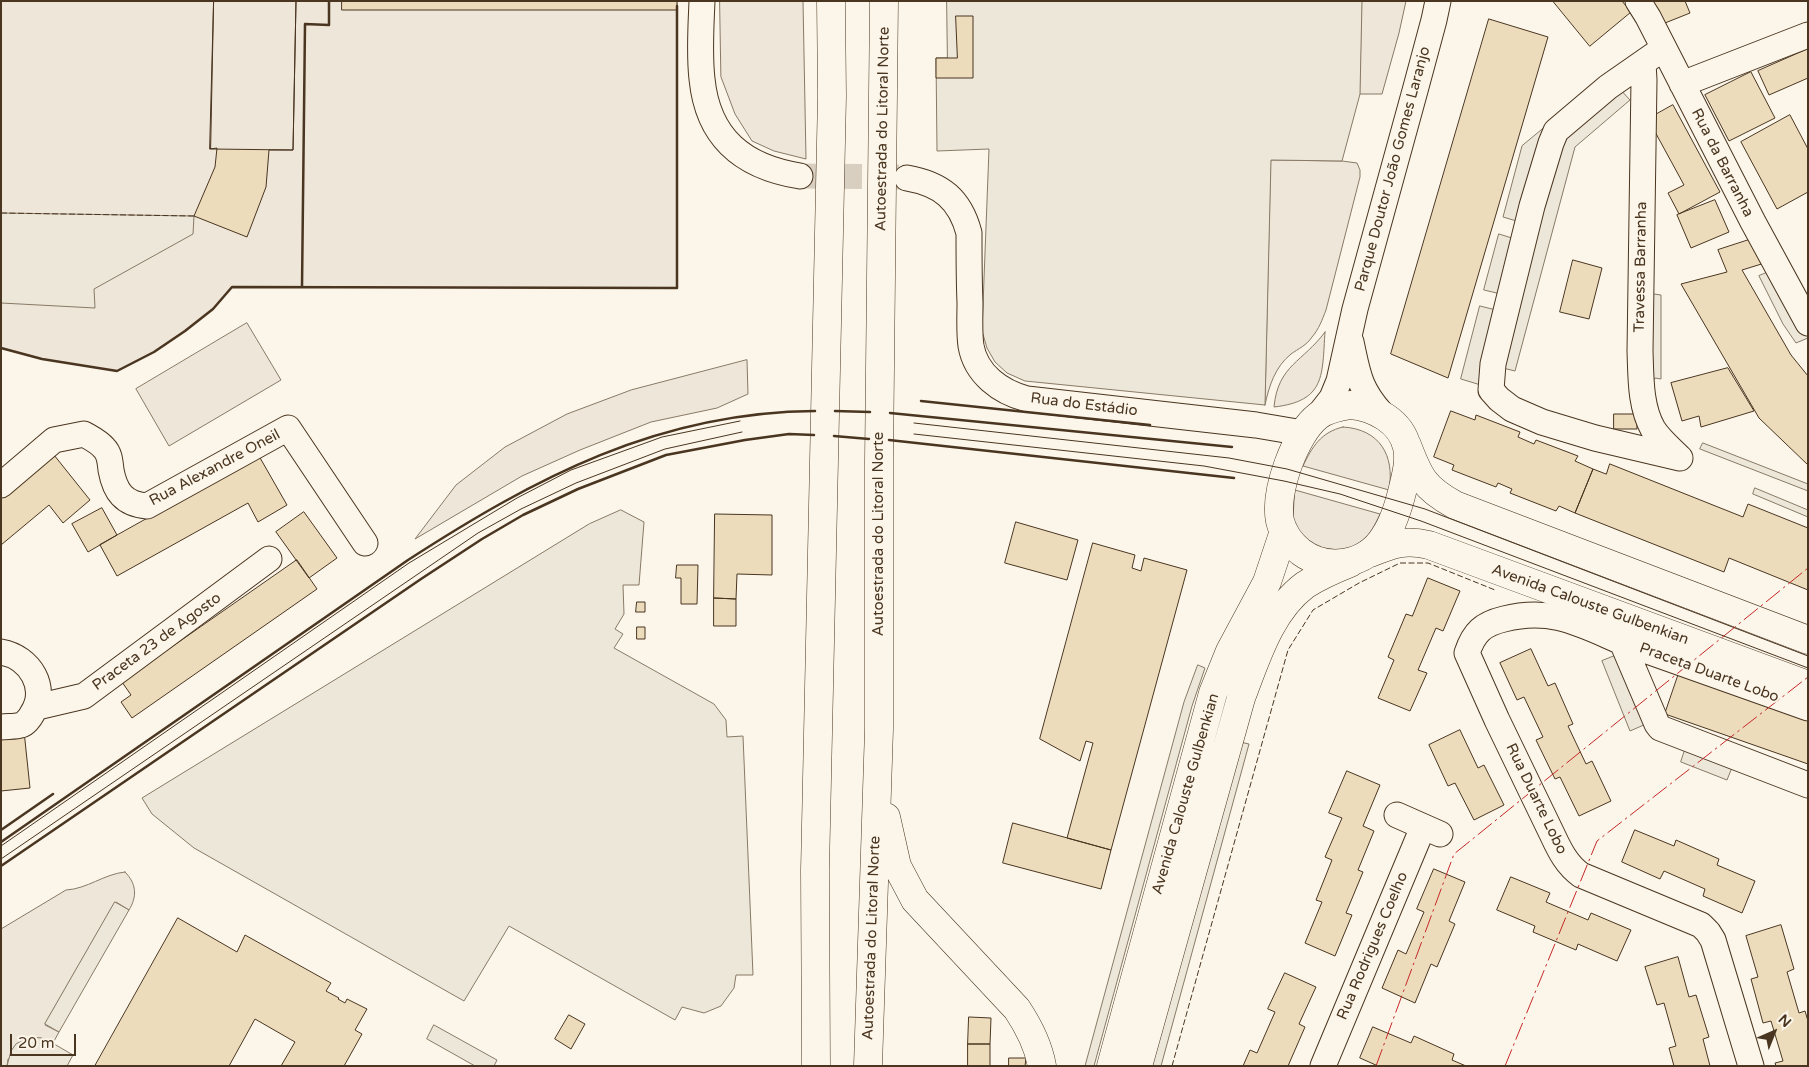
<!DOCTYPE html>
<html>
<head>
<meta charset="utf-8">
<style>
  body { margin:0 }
  #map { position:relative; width:1809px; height:1067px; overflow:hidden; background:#fbf6e9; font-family:"Varela Round",sans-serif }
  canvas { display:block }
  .frame { position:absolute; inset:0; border:2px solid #4a3520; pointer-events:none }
  .north { position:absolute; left:1749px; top:1007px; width:50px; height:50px; -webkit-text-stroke:4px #fbf6e9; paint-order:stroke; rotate:44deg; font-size:14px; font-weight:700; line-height:20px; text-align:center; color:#4a3520 }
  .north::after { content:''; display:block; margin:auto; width:18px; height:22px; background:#4a3520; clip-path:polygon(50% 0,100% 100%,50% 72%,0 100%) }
  .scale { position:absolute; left:10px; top:1034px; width:66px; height:22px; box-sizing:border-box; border:2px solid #4a3520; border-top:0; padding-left:6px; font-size:15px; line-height:18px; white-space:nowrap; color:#4a3520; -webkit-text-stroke:4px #fbf6e9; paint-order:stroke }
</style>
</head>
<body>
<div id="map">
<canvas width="1809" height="1067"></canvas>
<div class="frame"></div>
<div class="north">N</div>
<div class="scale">20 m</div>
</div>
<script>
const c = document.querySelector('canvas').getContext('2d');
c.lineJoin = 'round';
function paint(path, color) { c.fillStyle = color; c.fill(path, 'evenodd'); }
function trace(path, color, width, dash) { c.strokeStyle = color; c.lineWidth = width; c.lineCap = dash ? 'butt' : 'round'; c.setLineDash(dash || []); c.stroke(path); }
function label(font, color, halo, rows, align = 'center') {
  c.font = font + ' "Varela Round",sans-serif'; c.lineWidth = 4; c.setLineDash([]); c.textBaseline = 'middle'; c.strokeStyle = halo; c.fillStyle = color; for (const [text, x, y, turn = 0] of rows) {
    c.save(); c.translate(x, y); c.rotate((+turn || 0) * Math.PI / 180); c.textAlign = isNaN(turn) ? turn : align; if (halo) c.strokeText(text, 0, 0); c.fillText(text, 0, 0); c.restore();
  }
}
const green = new Path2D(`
  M1 1H677V288L232 287 213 309 185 331 154 352 117 371 42 359 1 348Z
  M720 1H803L806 159 774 151 752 141 735 114 721 77Z
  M1362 1H1406L1399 33 1382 94H1360Z
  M1271 160 1342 161 1357 163 1360 170V177L1326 310C1322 320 1319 329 1312 337 1307 345 1298 349 1291 354 1275 367 1269 386 1265 405Z
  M247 323 281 380 169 446 136 389Z
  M1325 332C1322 375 1326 401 1274 407 1278 365 1303 362 1325 332Z
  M747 360 748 394 717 408 651 422 580 450 522 476 415 539 456 485 505 447 567 414 631 390Z
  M1343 427C1380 429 1395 456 1389 490L1303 466C1312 447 1321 432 1343 427Z
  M1295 490 1380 514C1368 540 1363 543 1337 553L1306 543 1293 521Z
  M125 872C137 884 137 897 129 910L116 902 45 1025 59 1032 53 1043 41 1038 8 1059 7 1066H1V929L66 890C87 889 104 874 125 872Z`);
const parking = new Path2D(`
  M947 1H1362L1360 94 1342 161 1271 160 1265 405 1025 381 1007 373 995 362 987 348 982 331 989 149 937 151 936 58H947Z
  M1619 88 1630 100 1575 147 1515 371 1499 367 1559 142Z
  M1545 127 1520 222 1503 217 1522 146Z
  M1 213 194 216 193 234 94 289 95 308 1 303Z
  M1499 234 1515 239 1501 294 1484 290Z
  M1776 269 1808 328V338L1796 343 1783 324 1759 276Z
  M1647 287 1654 294 1661 295V379L1655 378 1648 388Z
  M1480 306 1496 310 1484 386 1461 379Z
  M1703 443 1808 484V491L1700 449Z
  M1755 488 1808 510V517L1753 494Z
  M621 510 644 522 639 585H623L624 614 615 629 623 634 614 648 714 704 726 720 727 737 743 736 753 975H736L734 988 721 1006 704 1013 682 1007 675 1020 509 926 464 1001 194 848 152 814 142 798 589 524Z
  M1617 655 1646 724 1630 731 1602 661Z
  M1198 665 1205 668 1192 706 1094 1066H1085L1184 702Z
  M1240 742 1249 744 1161 1066H1152Z
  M1686 747 1733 765 1727 780 1681 762Z
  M115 902 129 910 59 1032 45 1024Z
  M434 1025 497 1060 494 1066H475L427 1039Z
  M32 1037 41 1038 49 1041 73 1055 67 1066H7L11 1051 16 1044Z`);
const building = new Path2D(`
  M214 1H296L293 150 211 149Z
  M214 1H296L293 150H269L266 187 247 237 194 216 215 167 217 148 210 149Z
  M342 1H677V10H342Z
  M1553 1H1622L1631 12 1590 46Z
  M1656 1H1685L1690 13 1660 25 1649 4Z
  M956 16H973V78H936V58H957Z
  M1489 19 1548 37 1448 378 1391 354Z
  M1808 49V78L1769 95 1758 71Z
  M1751 72 1775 118 1729 141 1705 95Z
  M1673 105 1720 192 1679 214 1668 193 1684 185 1648 119Z
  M1790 115 1808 149V192L1777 209 1741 142Z
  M1715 200 1729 232 1691 248 1677 215Z
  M1755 238 1768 262 1742 270 1791 355 1808 376V465L1759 418 1681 284 1727 272 1718 250Z
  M1573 260 1602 268 1589 319 1560 312Z
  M1728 368 1754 411 1701 427 1699 416 1682 421 1671 383Z
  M1451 411 1475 420 1476 415 1520 432 1518 437 1534 444 1536 440 1578 456 1575 461 1593 469 1575 513 1559 506 1556 511 1510 493 1512 489 1498 483 1496 487 1452 470 1454 465 1434 457Z
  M1614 414H1637V429H1614Z
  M54 455 90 500 63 523 49 505 1 545V498Z
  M259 456 287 505 258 522 248 503 117 576 100 545Z
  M1610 464 1743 517 1748 504 1808 528V590L1729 558 1724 572 1575 513 1593 469 1606 474Z
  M102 508 117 535 88 552 72 524Z
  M304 512 337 558 309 578 276 532Z
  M715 514 772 515V575L737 574 736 599 714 598Z
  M1016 522 1078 540 1067 580 1005 563Z
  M1093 543 1135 555 1132 568 1141 571 1144 558 1187 570 1111 850 1067 838 1093 743 1086 741 1080 761 1040 739Z
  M297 560 317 589 132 718 121 702 131 695 122 682Z
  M677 565H698L697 604H681V578H676Z
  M1428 578 1460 591 1443 631 1436 628 1418 670 1427 673 1410 711 1378 698 1394 660 1388 657 1406 614 1412 616Z
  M714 598 736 599V626H714Z
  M637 602H645V612H636Z
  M637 627H645V639H637Z
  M1531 649 1548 686 1555 683 1573 724 1568 726 1586 764 1592 761 1611 801 1579 816 1560 777 1555 779 1536 740 1543 737 1524 697 1517 700 1500 663Z
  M1679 673 1808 719V764L1665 714Z
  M1460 730 1478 768 1484 765 1504 805 1474 820 1455 783 1448 786 1429 745Z
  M24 731 30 788 1 791V733Z
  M1347 771 1380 785 1363 826 1374 831 1358 870 1363 872 1346 913 1352 915 1335 956 1305 943 1322 902 1316 900 1332 860 1325 857 1342 818 1329 813Z
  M1013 823 1111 850 1101 889 1003 863Z
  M1635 830 1674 846 1676 840 1719 859 1717 865 1755 881 1742 913 1703 896 1705 889 1664 871 1660 879 1622 862Z
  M1434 869 1465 882 1449 921 1455 924 1437 967 1431 964 1415 1003 1382 988 1398 950 1406 954 1424 912 1417 909Z
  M1511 877 1550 893 1546 902 1588 920 1591 913 1631 930 1617 961 1578 944 1576 950 1533 932 1535 926 1497 910Z
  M178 918 237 952 245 935 331 983 326 991 339 998 338 999 345 1003 347 999 367 1009 355 1030 362 1034 344 1066H281L295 1042 255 1019 229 1066H95Z
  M1781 925 1794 969 1787 972 1799 1013 1805 1011 1808 1021V1066H1776L1775 1063 1783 1061 1771 1021 1763 1023 1751 979 1758 977 1746 936Z
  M1678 957 1689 997 1696 995 1709 1037 1703 1039 1710 1066H1674L1669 1048 1676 1046 1664 1003 1657 1005 1645 967Z
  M1285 973 1316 987 1299 1024 1305 1027 1288 1066H1243L1250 1050 1257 1053 1275 1012 1268 1009Z
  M569 1015 585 1024 571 1049 555 1039Z
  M969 1017 991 1018 990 1044H968Z
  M1373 1027 1411 1043 1414 1036 1454 1054 1452 1060 1466 1066H1378L1360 1058Z
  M968 1044H990V1066H968Z
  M1009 1058H1026L1025 1066H1009Z`);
const minorTunnel = new Path2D(`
  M800 176 902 177`);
const minor = new Path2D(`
  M702 1C701 27 699 53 702 79 708 139 744 167 800 176
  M1638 1 1648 17 1753 222 1808 323
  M1664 48 1608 87 1556 131 1551 143 1532 206 1507 307 1493 364 1491 390 1499 399 1512 409 1542 422 1595 438 1680 458
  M1643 63 1644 80 1640 351C1641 377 1640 406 1653 429 1660 440 1671 449 1680 458
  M1682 84 1808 35
  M907 178C941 184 960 199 969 233 969 257 969 280 970 303 970 317 969 332 971 346 976 374 1000 392 1027 399L1256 425 1303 433
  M1351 342C1358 374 1359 388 1381 413
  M1318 416 1332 398 1339 381 1355 309 1416 87 1434 20 1438 1
  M1 485 54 440 84 434C91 438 99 442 104 448 110 454 110 462 111 470 115 492 124 504 147 506L288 428 365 543
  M1622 642C1580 624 1552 607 1504 619 1483 624 1474 632 1467 653L1497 720 1553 836C1560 851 1567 865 1581 875L1701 925 1708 932 1713 940 1751 1066
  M1 652C30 657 49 688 32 714 30 718 25 724 21 725 15 727 7 726 1 727
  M37 707 84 696 269 559
  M1808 708 1622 642 1657 724 1660 728 1808 785
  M1397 815 1440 834
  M1323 1066 1423 827`);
const major = new Path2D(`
  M1350 405C1374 407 1401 421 1407 447 1410 461 1406 475 1403 488 1399 505 1394 523 1384 537 1366 565 1328 572 1301 552 1291 544 1283 533 1280 521 1274 492 1295 434 1318 416 1327 409 1338 407 1350 405Z
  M1407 445C1419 477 1424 488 1455 505L1808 640
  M1370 553C1392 544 1405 539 1429 545L1808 685
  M1111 1066 1213 693 1230 651 1267 582 1284 531
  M1138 1066 1241 698C1256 659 1270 611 1305 585 1319 576 1335 569 1350 563`);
const highway = new Path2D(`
  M886 817 897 866 915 900 1017 1009C1029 1027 1038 1044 1042 1066
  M816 1066 815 870 832 96 831 1
  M868 1066 879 729V460L884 1`);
const tram = new Path2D(`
  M914 423 1229 458 1287 469 1425 509 1808 656
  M914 434 1204 466 1284 481 1340 494 1421 521 1808 668
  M1 846 409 563 517 498 571 470 662 437 740 421
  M1 859 478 533 521 509 576 483 665 449 742 432`);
const fence = new Path2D(`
  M1 213 194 216
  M1172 1066 1288 650 1313 610 1359 583 1400 563H1428L1495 590`);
const wall = new Path2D(`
  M302 287 305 24 329 25V1
  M1 348 42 359 117 371 154 352 185 331 213 309 232 287 677 288V6
  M921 401 1150 425
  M835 411 870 412
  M890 413 1232 447
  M834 436 869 439
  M889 440 1234 478
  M1 830 53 794
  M1 842 408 560C535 478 658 412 815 411
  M1 866 421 579 482 539 523 515 578 489 666 455 745 440 789 434 814 435`);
const power = new Path2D(`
  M1376 1066 1454 854 1808 568
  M1505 1066 1597 841 1808 677`);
const streetNames = [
  ["Autoestrada do Litoral Norte",883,129,-89],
  ["Rua da Barranha",1722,163,63],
  ["Parque Doutor João Gomes Laranjo",1393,169,-75],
  ["Travessa Barranha",1641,267,-89],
  ["Rua do Estádio",1084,405,7],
  ["Rua Alexandre Oneil",215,468,-28],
  ["Autoestrada do Litoral Norte",879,534,-90],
  ["Avenida Calouste Gulbenkian",1590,605,20],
  ["Praceta 23 de Agosto",157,642,-36],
  ["Praceta Duarte Lobo",1709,673,20],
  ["Avenida Calouste Gulbenkian",1186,794,-74],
  ["Rua Duarte Lobo",1536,799,64],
  ["Autoestrada do Litoral Norte",872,938,-88],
  ["Rua Rodrigues Coelho",1373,946,-67]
];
paint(green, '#ede6d9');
trace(green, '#887966', 1);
paint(parking, '#ede7d9');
trace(parking, '#887966', 1);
paint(building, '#ecdcbc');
trace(building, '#4a3520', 1);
trace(minorTunnel, '#d8cfc1', 25, [25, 12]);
trace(minor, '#4a3520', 27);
trace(major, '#4a3520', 29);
trace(highway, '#4a3520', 29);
trace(minor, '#fbf6e9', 25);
trace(major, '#fbf6e9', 28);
trace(highway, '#fbf6e9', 28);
trace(tram, '#4a3520', 1);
trace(fence, '#4a3520', 1, [6, 2.5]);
trace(wall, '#4a3520', 2.5);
trace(power, '#c62828', 1, [18, 4, 2.5, 4]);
label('15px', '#4a3520', '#fbf6e9', streetNames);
</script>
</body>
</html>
